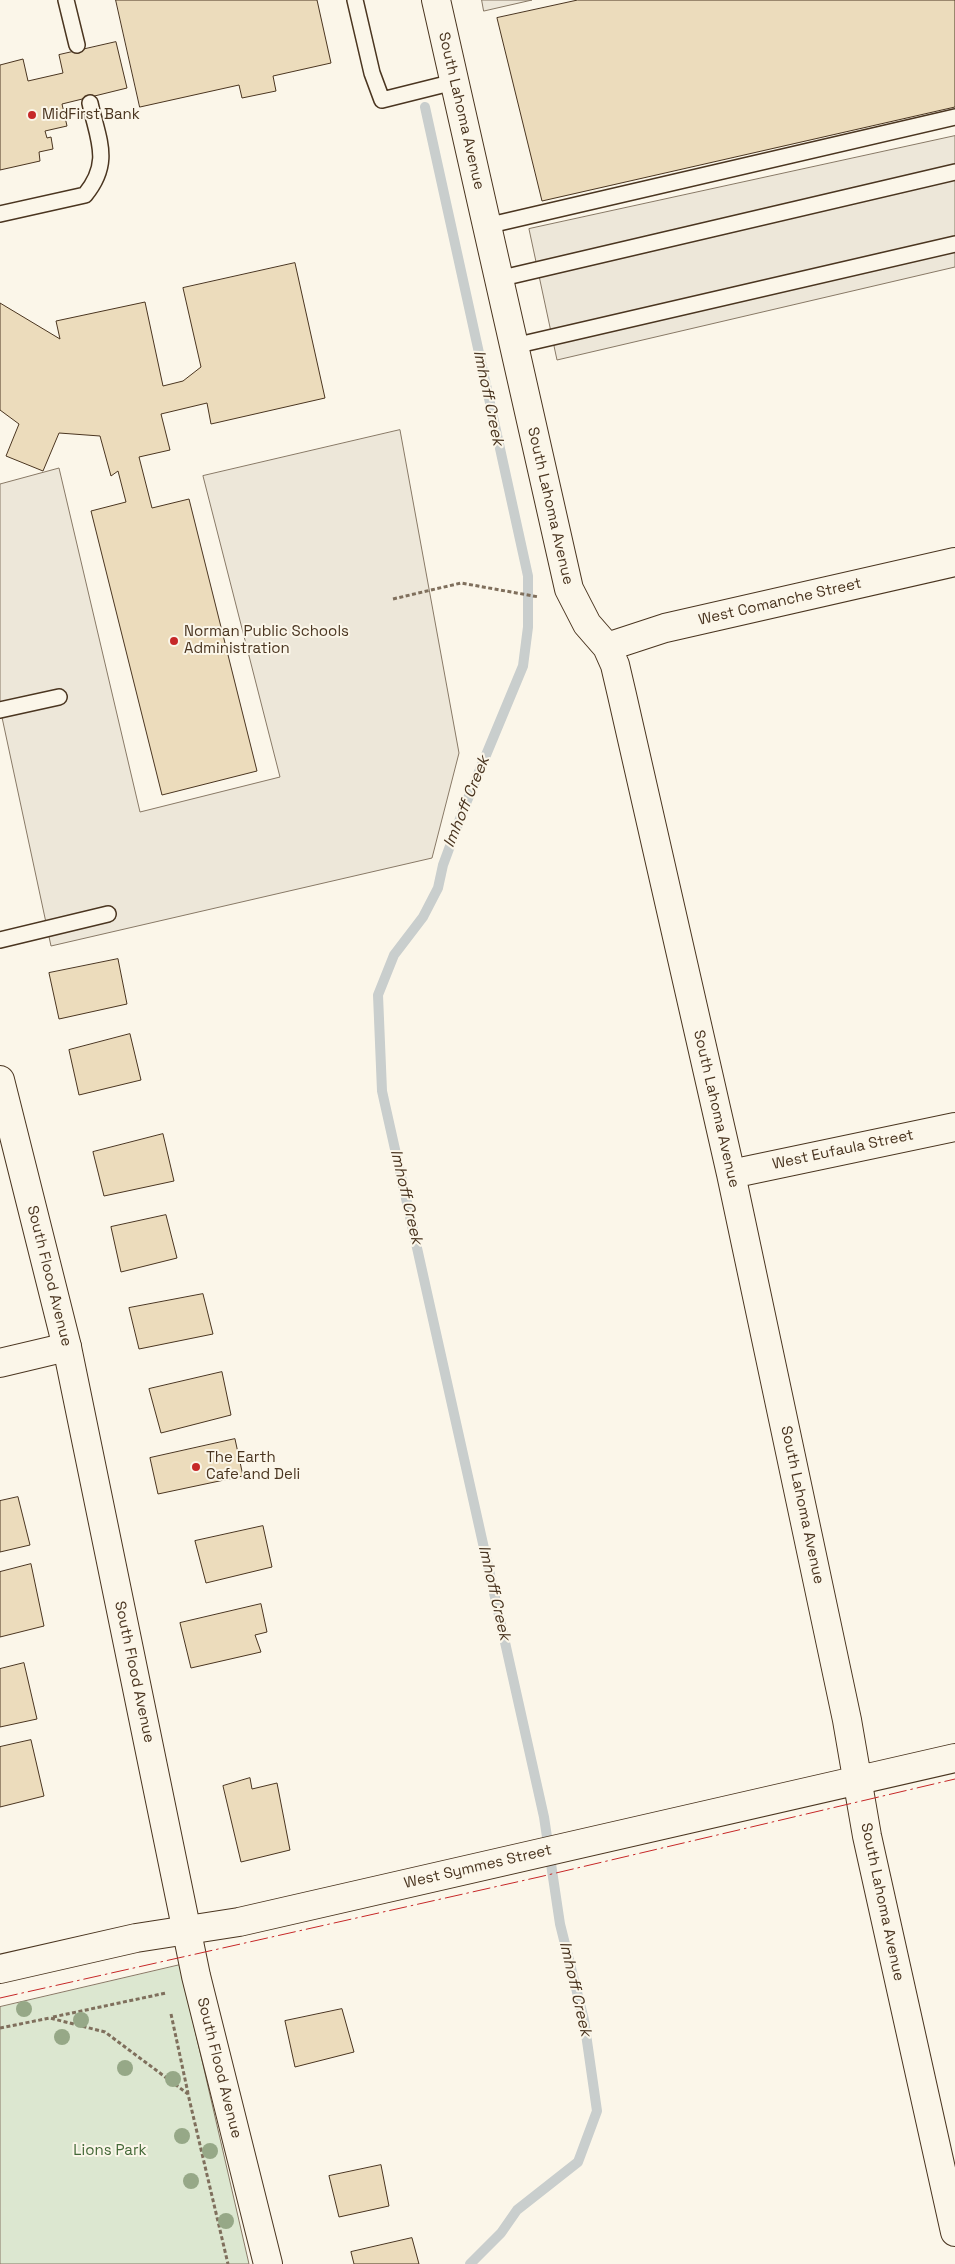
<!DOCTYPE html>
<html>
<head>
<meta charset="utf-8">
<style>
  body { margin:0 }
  canvas { display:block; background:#fbf6e9 }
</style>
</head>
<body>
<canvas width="955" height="2264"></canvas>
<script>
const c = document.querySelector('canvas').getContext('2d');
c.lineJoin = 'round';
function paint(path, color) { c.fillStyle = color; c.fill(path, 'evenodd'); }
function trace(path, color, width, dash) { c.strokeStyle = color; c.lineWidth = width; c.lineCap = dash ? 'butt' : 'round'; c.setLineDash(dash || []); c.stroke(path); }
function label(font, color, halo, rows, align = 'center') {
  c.font = font + ' "Space Grotesk",sans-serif'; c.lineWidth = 4; c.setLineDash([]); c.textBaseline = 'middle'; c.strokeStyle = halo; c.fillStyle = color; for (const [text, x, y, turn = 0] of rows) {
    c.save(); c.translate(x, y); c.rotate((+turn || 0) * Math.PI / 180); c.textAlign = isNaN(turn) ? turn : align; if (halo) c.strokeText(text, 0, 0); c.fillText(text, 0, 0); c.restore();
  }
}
const green = new Path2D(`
  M180 1965 249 2264H0V2007Z`);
const parking = new Path2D(`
  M482 0H532L484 11Z
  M955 136V267L557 360 529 229Z
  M400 430 459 753 432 858 51 946 0 708V484L59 468 140 812 280 777 203 476Z`);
const stream = new Path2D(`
  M425 107 528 576V627L523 666 464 808 443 865 438 888 423 917 394 955 378 995 382 1091 544 1817 560 1924 584 2020 597 2111 578 2162 517 2210 501 2233 470 2264`);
const building = new Path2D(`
  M116 0H317L331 63 273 76 276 91 242 98 239 85 140 107Z
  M578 0H955V107L542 201 497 18Z
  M116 42 127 88 62 104 67 126 45 131 47 138 51 137 53 149 39 152 40 161 0 170V65L23 59 28 81 63 73 59 55Z
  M295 263 325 398 211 424 207 403 161 414 170 450 139 457 152 508 189 499 257 771 162 795 91 511 126 502 118 471 111 476 100 436 59 433 43 471 6 456 19 424 0 410V303L60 339 56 321 145 302 163 386 183 381 201 367 183 288Z
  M118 959 127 1004 59 1019 49 973Z
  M130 1034 141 1080 79 1095 69 1050Z
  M163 1134 174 1181 104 1196 93 1152Z
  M166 1215 177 1258 121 1272 111 1227Z
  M203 1294 213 1334 139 1349 129 1308Z
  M222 1372 231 1415 161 1433 149 1389Z
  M235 1439 243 1476 158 1494 150 1458Z
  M18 1497 30 1545 0 1552V1501Z
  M263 1526 272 1567 206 1583 195 1541Z
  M31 1564 44 1626 0 1637V1572Z
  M261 1604 267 1632 255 1635 261 1652 191 1668 180 1623Z
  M24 1663 37 1719 0 1727V1669Z
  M31 1740 44 1796 0 1807V1747Z
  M250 1778 252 1789 277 1783 290 1850 241 1862 223 1786Z
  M342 2009 354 2052 295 2067 285 2021Z
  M381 2165 389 2206 339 2217 329 2176Z
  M412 2238 419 2264H354L351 2252Z`);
const path = new Path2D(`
  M393 599 461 583 539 597
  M171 2014 188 2093
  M53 2017 166 1993
  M0 2028 50 2018 105 2032 188 2094 228 2264`);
const service = new Path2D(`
  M66 0 77 45
  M355 0 372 73 382 100 454 82
  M0 214 85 195C112 162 98 140 90 103
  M486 226 955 117
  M498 279 955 172
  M514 346 955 244
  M0 710 59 697
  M0 940 108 914`);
const minor = new Path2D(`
  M436 0 569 589 587 624 607 647 615 665 622 695 731 1174 847 1720 867 1836 955 2232
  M607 647 665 628 955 562
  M731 1174 955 1127
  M0 1363 67 1347
  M0 1969 136 1938 239 1922 955 1758`);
const tertiary = new Path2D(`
  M0 1080 67 1347 196 1976 268 2264`);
const power = new Path2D(`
  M0 1998 539 1877 955 1779`);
const trees = [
  [24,2009],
  [81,2020],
  [62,2037],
  [125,2068],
  [173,2079],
  [182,2136],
  [210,2151],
  [191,2181],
  [226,2221]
];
const markers = [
  [32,115,5,"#c62828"],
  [174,641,5,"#c62828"],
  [196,1467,5,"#c62828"]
];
const streetNames = [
  ["South Lahoma Avenue",461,111,77],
  ["South Lahoma Avenue",550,506,77],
  ["West Comanche Street",780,602,-13],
  ["South Lahoma Avenue",716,1109,77],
  ["West Eufaula Street",843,1150,-12],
  ["South Flood Avenue",49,1276,76],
  ["South Lahoma Avenue",802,1505,78],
  ["South Flood Avenue",134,1672,78],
  ["West Symmes Street",478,1867,-13],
  ["South Lahoma Avenue",882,1902,78],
  ["South Flood Avenue",219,2068,76]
];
const poiNames = [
  ["MidFirst Bank",42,115],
  ["Norman Public Schools",184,632],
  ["Administration",184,649],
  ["The Earth",206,1458],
  ["Cafe and Deli",206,1475]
];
const parkNames = [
  ["Lions Park",110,2151]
];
const waterNames = [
  ["Imhoff Creek",488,398,78],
  ["Imhoff Creek",467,802,-68],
  ["Imhoff Creek",406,1197,77],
  ["Imhoff Creek",494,1593,77],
  ["Imhoff Creek",575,1989,77]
];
paint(green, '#dce7d0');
trace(green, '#887966', 1);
paint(parking, '#ede7d9');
trace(parking, '#887966', 1);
trace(stream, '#c9cecd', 10);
paint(building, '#ecdcbc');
trace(building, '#4a3520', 1);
trace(service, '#4a3520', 18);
trace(minor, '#4a3520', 30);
trace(tertiary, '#4a3520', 30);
trace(path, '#7f6f5c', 3, [4, 2.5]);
trace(service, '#fbf6e9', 15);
trace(minor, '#fbf6e9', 28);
trace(tertiary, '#fbf6e9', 28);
trace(power, '#c62828', 1, [18, 4, 2.5, 4]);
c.fillStyle = '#96a887';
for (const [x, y] of trees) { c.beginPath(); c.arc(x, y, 8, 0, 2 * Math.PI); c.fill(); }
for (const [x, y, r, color] of markers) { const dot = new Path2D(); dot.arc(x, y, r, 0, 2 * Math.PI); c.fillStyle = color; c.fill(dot); trace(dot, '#fbf6e9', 2); }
label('15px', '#4a3520', '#fbf6e9', streetNames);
label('15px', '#4a3520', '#fbf6e9', poiNames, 'left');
label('15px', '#436837', '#fbf6e9', parkNames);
label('italic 16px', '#4a3520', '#fbf6e9', waterNames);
</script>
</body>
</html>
